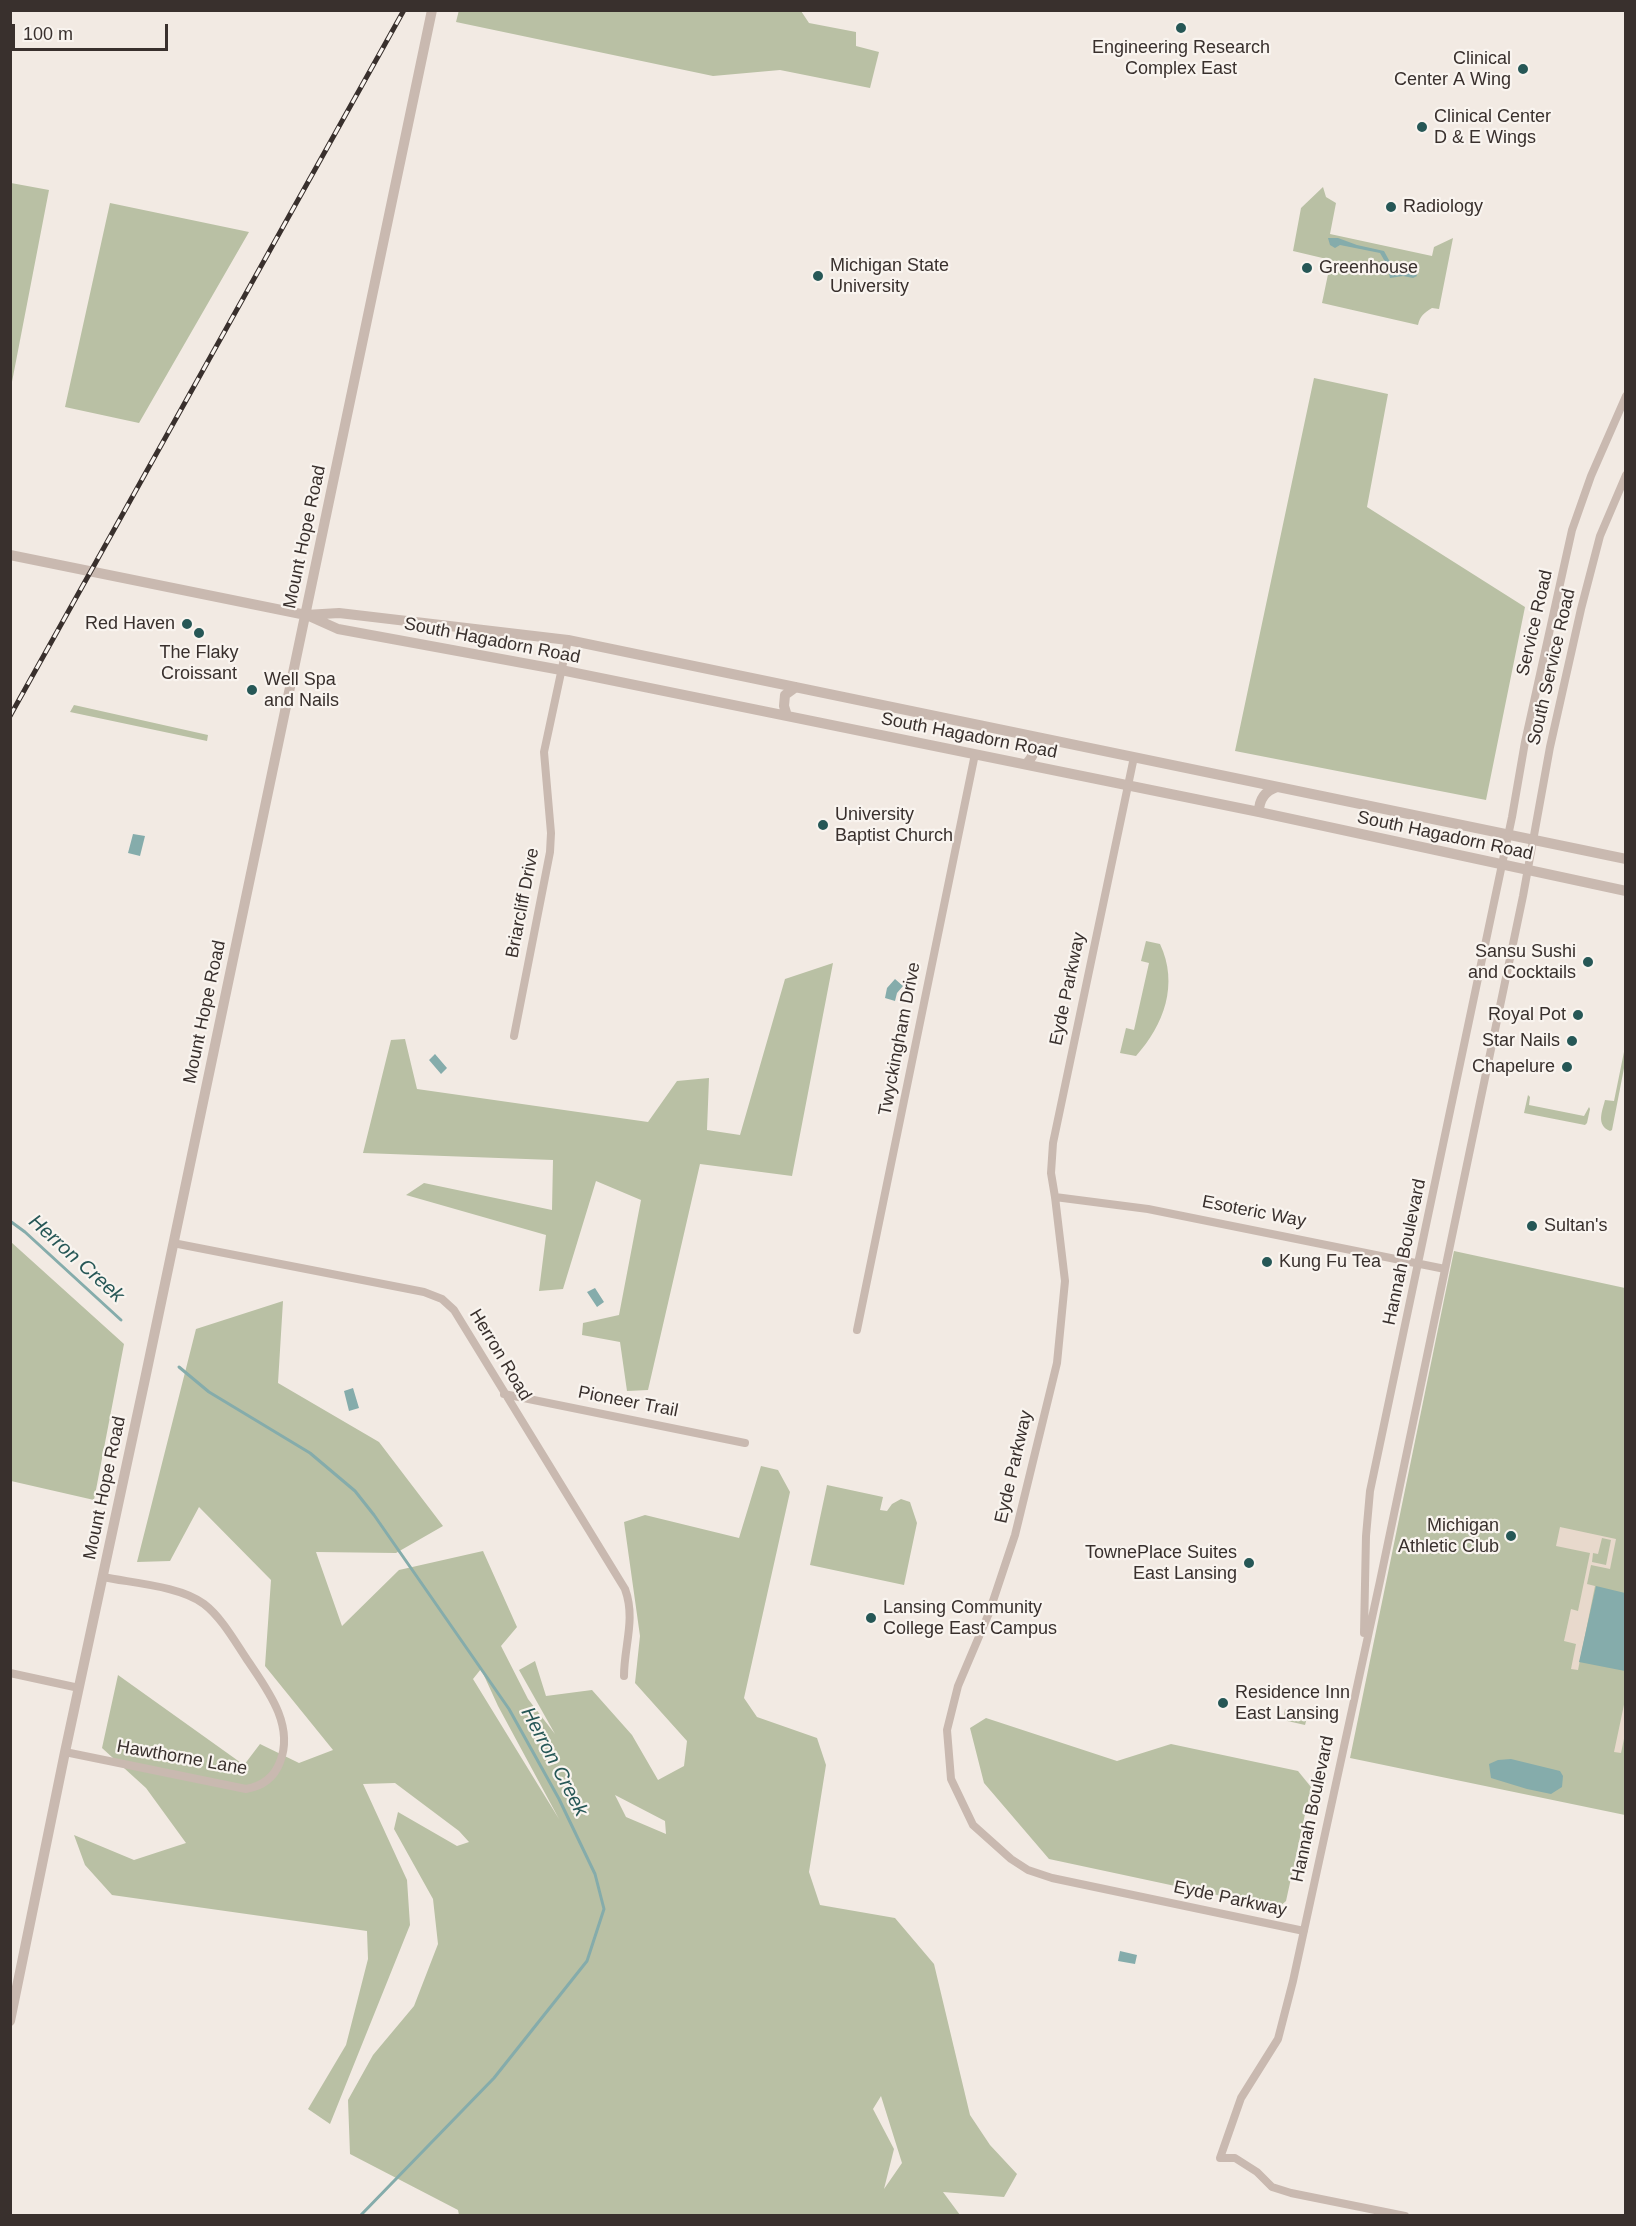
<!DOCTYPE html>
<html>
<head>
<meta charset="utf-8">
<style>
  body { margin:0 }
  #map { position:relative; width:1636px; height:2226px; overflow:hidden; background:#f2eae3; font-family:Helvetica,sans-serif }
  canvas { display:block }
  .frame { position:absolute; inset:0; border:12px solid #39302d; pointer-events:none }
  .scale { position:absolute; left:12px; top:24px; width:156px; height:27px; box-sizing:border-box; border:3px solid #39302d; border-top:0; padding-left:8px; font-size:18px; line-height:21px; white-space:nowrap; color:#39302d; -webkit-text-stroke:4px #f9f4ef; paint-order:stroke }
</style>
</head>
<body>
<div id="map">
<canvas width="1636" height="2226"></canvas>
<div class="frame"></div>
<div class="scale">100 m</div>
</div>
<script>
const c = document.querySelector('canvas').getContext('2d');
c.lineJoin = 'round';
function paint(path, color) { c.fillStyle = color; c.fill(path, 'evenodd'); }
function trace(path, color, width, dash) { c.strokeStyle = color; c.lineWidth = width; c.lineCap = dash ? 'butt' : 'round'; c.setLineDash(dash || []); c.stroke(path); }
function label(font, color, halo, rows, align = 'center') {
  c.font = font + ' Helvetica,sans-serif'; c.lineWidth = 4.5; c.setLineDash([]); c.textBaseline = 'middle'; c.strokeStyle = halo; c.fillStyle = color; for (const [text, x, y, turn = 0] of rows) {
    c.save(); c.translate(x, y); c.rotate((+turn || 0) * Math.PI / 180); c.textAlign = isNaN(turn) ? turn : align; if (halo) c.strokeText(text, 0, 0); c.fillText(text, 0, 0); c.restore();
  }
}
const green = new Path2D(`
  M459 10 801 11 809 23 856 32V46L879 52 870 88 780 70 713 76 456 22Z
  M11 183 49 190 11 387 10 183Z
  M1323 187 1326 197 1336 203 1330 234 1432 256 1434 247 1453 238 1439 309 1432 308C1424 313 1420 316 1418 325L1322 303 1331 260 1293 251 1301 208Z
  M110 203 249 232 139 423 65 407Z
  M1314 378 1388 394 1367 507 1525 607 1486 800 1235 751Z
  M74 705 208 735 207 741 70 712Z
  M1146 941 1160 944C1179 984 1164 1025 1136 1056L1120 1053 1126 1028 1134 1030 1149 963 1141 961Z
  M833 963 792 1176 700 1164 648 1390 627 1391 620 1342 582 1335 583 1323 619 1315 641 1200 596 1181 563 1289 539 1291 546 1235 406 1195 424 1183 552 1210 553 1160 363 1153 391 1040 405 1039 417 1089 648 1122 677 1081 709 1078 707 1130 740 1135 785 979Z
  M1625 1047V1063L1612 1130 1610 1131C1596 1125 1602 1112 1605 1100L1614 1101Z
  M1528 1095 1530 1097 1529 1105 1584 1116 1589 1107 1590 1109 1587 1123 1585 1125 1524 1113Z
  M11 1242 124 1344 94 1500 11 1481Z
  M1454 1251 1625 1288V1815L1350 1758Z
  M283 1301 278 1383 379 1442 443 1526 396 1553 316 1552 342 1626 399 1570 483 1551 517 1627 501 1646 528 1699 555 1734 519 1670 535 1661 546 1696 592 1690 632 1735 658 1780 684 1766 687 1741 635 1683 640 1636 624 1522 645 1515 739 1538 761 1466 778 1470 790 1492 744 1698 757 1717 817 1738 826 1765 809 1872 820 1905 895 1918 934 1964 970 2115 990 2145 1017 2174 1004 2197 943 2192 960 2215H459L458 2210 350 2154 348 2100 373 2055 414 2006 438 1944 433 1899 394 1829 398 1812 457 1846 469 1842 459 1831 395 1783 363 1784 407 1880 410 1925 330 2124 308 2109 346 2045 368 1959 367 1931 112 1895 85 1865 74 1835 134 1860 186 1843 146 1788 102 1748 118 1675 244 1765 260 1744 299 1763 333 1750 265 1666 271 1580 199 1507 170 1561 137 1562 196 1329ZM481 1669 498 1706 559 1819 473 1679ZM615 1795 665 1821 666 1834 626 1817ZM881 2096 902 2163 884 2189 894 2149 873 2109Z
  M827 1485 883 1497 880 1510 887 1511 892 1504 901 1499 910 1502 917 1523 904 1585 810 1565Z
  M1285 1709 1308 1714 1305 1725 1283 1720Z
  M986 1718 1117 1761 1171 1744 1298 1771 1311 1787 1286 1901 1278 1908 1049 1859 984 1783 970 1728Z`);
const plaza = new Path2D(`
  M1560 1527 1616 1539 1610 1569 1591 1565 1587 1584 1595 1586 1578 1670 1571 1669 1576 1644 1564 1641 1571 1609 1578 1611 1590 1553 1556 1546ZM1602 1538 1611 1540 1606 1565 1592 1562 1593 1553 1598 1554Z
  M1625 1700V1734L1621 1753 1614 1752Z`);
const water = new Path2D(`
  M1328 238H1338L1357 245 1384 251 1390 262 1414 265 1417 276 1413 278 1403 276 1390 278 1387 265 1380 253 1340 245 1335 248 1330 245Z
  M133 834 145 836 140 856 128 853Z
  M895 979 903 986 897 993 895 1001 885 998 887 988Z
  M435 1054 447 1068 441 1074 429 1060Z
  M595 1288 604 1302 597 1307 587 1292Z
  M353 1388 359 1408 349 1411 344 1391Z
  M1596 1586 1625 1593V1671L1579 1662Z
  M1511 1759 1560 1771 1563 1776 1562 1787 1551 1794 1527 1789 1491 1778 1489 1764 1498 1760Z
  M1120 1951 1137 1955 1135 1964 1118 1961Z`);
const stream = new Path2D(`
  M10 1221 25 1232 121 1320
  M179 1367 209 1392 310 1453 355 1491 374 1515 509 1709 559 1799 595 1874 604 1909 587 1961 494 2078 360 2216`);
const minor = new Path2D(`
  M1134 757 1053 1143 1051 1173 1055 1197 1065 1281 1057 1363 1015 1535 989 1613 958 1686 947 1730 951 1779 973 1825 1011 1859 1028 1870 1052 1878 1304 1931
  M514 1036 550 852 551 833 544 752 568 640
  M1055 1197 1148 1209 1445 1269
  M173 1243 424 1292 442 1299 454 1310 625 1589C636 1619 624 1646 624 1676
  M857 1330 975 754
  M504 1394 745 1443
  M1364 1633 1366 1536 1370 1491 1512 817 1525 742 1572 530 1591 476 1626 396
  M10 1673 79 1688
  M65 1752 246 1789C263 1786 274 1778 280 1762 295 1724 266 1688 246 1658 234 1640 221 1617 204 1604 181 1586 132 1583 103 1577
  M1405 2216 1291 2193 1272 2187 1257 2172 1235 2158H1220L1241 2098 1278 2039 1293 1981 1380 1581 1523 896 1550 747 1581 609 1600 536 1626 475`);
const tertiary = new Path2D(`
  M10 555 306 615 339 613 568 640 1626 859
  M309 616 338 629 561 670 1259 812 1626 891
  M787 716 784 706 785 695 796 687
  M1026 764C1034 756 1038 747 1032 736
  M1259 812C1259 799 1265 791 1277 787
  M10 2021 65 1752 145 1379 432 10`);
const rail = new Path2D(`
  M10 716 404 10`);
const markers = [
  [1181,28,6,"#265756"],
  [1523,69,6,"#265756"],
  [1422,127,6,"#265756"],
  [1391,207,6,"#265756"],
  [1307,268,6,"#265756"],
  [818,276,6,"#265756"],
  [187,624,6,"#265756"],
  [199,633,6,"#265756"],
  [252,690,6,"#265756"],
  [823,825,6,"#265756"],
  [1588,962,6,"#265756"],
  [1578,1015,6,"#265756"],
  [1572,1041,6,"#265756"],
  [1567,1067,6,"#265756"],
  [1532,1226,6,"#265756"],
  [1267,1262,6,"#265756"],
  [1511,1536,6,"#265756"],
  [1249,1563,6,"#265756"],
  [871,1618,6,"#265756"],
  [1223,1703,6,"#265756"]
];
const poiNames = [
  ["Engineering Research",1181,48,"center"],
  ["Complex East",1181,69,"center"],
  ["Clinical",1511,59,"right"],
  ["Center A Wing",1511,80,"right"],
  ["Clinical Center",1434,117],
  ["D & E Wings",1434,138],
  ["Radiology",1403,207],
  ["Michigan State",830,266],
  ["University",830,287],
  ["Greenhouse",1319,268],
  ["Red Haven",175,624,"right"],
  ["The Flaky",199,653,"center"],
  ["Croissant",199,674,"center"],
  ["Well Spa",264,680],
  ["and Nails",264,701],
  ["University",835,815],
  ["Baptist Church",835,836],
  ["Sansu Sushi",1576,952,"right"],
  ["and Cocktails",1576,973,"right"],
  ["Royal Pot",1566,1015,"right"],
  ["Star Nails",1560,1041,"right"],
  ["Chapelure",1555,1067,"right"],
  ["Sultan's",1544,1226],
  ["Kung Fu Tea",1279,1262],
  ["Michigan",1499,1526,"right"],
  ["Athletic Club",1499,1547,"right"],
  ["TownePlace Suites",1237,1553,"right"],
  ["East Lansing",1237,1574,"right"],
  ["Lansing Community",883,1608],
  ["College East Campus",883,1629],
  ["Residence Inn",1235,1693],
  ["East Lansing",1235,1714]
];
const streetNames = [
  ["Mount Hope Road",305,537,-78],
  ["Service Road",1535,623,-77],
  ["South Hagadorn Road",492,641,11],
  ["South Service Road",1552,667,-77],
  ["South Hagadorn Road",969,736,11],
  ["South Hagadorn Road",1445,836,12],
  ["Briarcliff Drive",523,903,-79],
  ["Eyde Parkway",1068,989,-78],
  ["Mount Hope Road",205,1012,-78],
  ["Twyckingham Drive",900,1039,-79],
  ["Esoteric Way",1254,1212,11],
  ["Hannah Boulevard",1405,1252,-78],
  ["Herron Road",500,1355,59],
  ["Pioneer Trail",628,1402,11],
  ["Eyde Parkway",1014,1467,-77],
  ["Mount Hope Road",105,1488,-78],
  ["Hawthorne Lane",182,1758,10],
  ["Hannah Boulevard",1313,1809,-78],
  ["Eyde Parkway",1230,1899,12]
];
const waterNames = [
  ["Herron Creek",76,1259,42],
  ["Herron Creek",554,1762,62]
];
paint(green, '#b9c0a4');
paint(plaza, '#e8d9cc');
paint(water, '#85acab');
trace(stream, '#85acab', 3);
trace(minor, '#c9b9b0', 8);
trace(tertiary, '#c9b9b0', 10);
trace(rail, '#39302d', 5);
trace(rail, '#f9f4ef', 3, [9]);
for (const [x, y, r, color] of markers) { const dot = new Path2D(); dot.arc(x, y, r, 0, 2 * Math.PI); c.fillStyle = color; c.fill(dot); trace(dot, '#f9f4ef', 2); }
label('18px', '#39302d', '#f9f4ef', poiNames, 'left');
label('18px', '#39302d', '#f9f4ef', streetNames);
label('italic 20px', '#265756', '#f9f4ef', waterNames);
</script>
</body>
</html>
